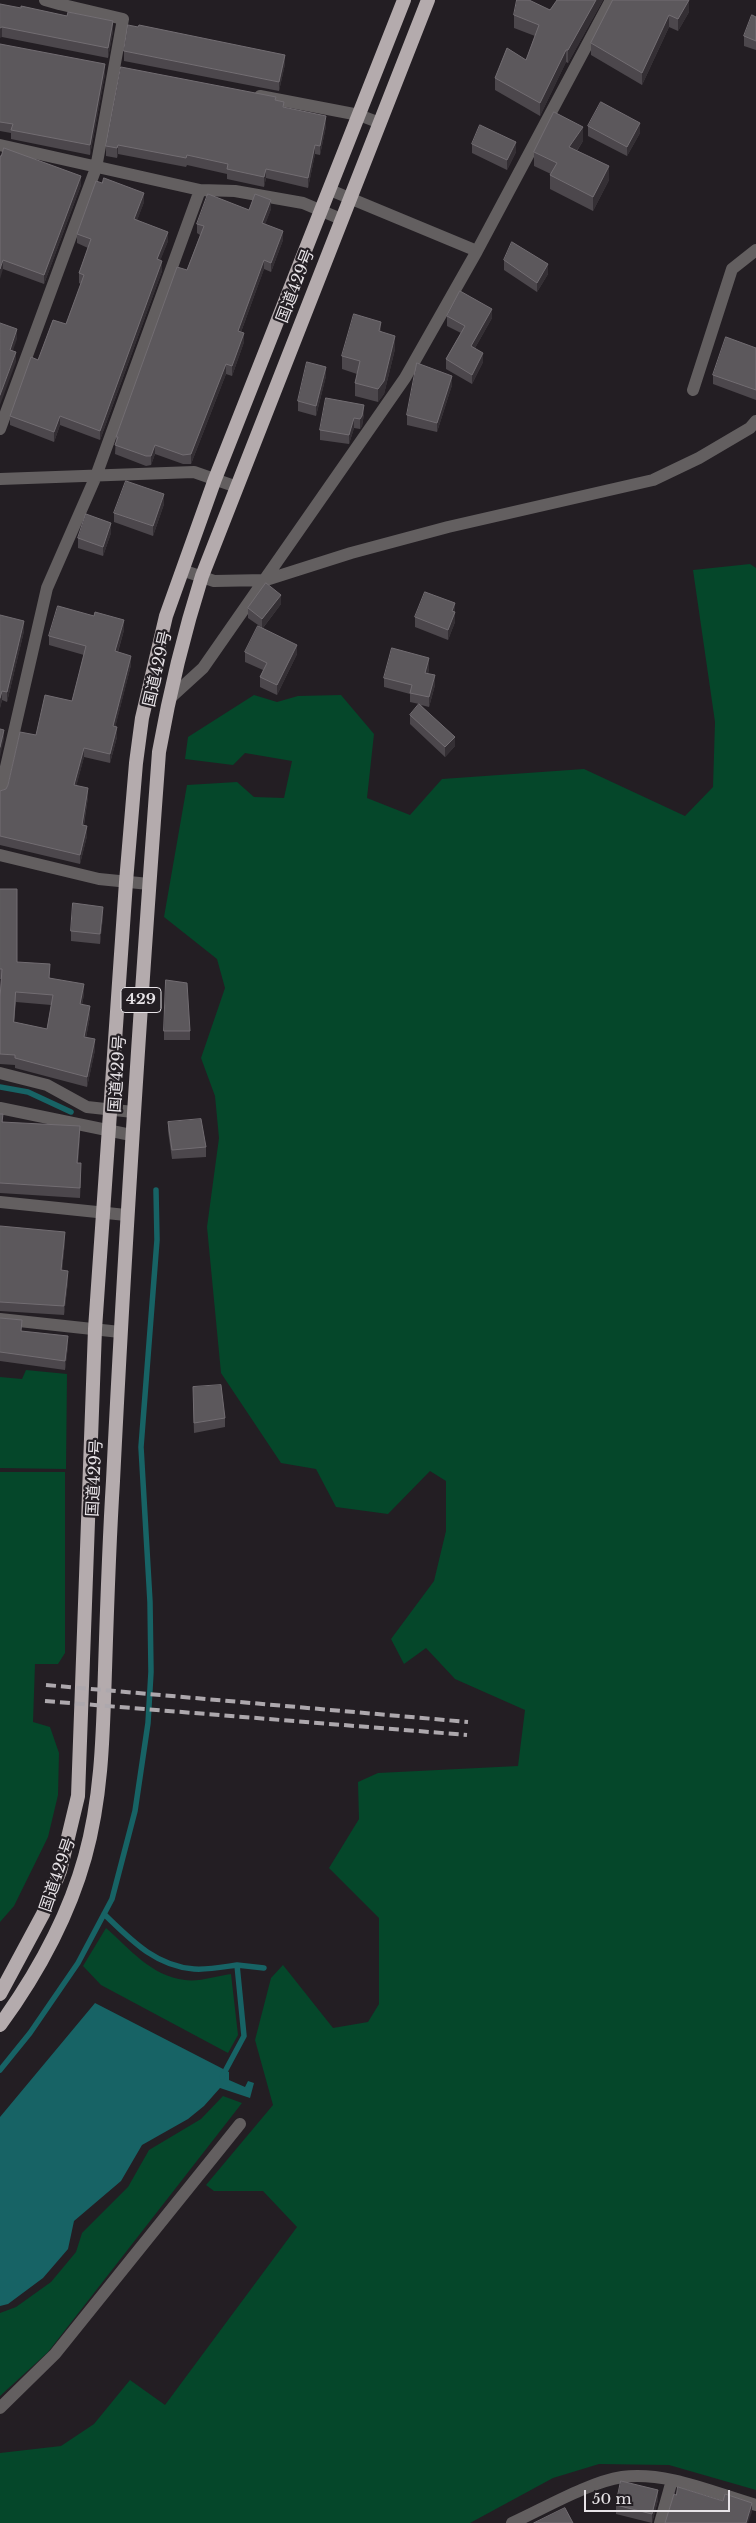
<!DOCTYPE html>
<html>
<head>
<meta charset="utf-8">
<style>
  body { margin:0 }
  #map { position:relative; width:756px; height:2523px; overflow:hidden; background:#231e23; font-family:"Libre Baskerville",serif }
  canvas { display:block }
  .scale { position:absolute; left:584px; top:2490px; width:146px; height:22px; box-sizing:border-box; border:2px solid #e7e3e7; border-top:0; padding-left:6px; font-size:15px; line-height:18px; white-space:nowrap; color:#e7e3e7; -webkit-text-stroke:4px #231e23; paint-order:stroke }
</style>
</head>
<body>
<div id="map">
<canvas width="756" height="2523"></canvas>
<div class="scale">50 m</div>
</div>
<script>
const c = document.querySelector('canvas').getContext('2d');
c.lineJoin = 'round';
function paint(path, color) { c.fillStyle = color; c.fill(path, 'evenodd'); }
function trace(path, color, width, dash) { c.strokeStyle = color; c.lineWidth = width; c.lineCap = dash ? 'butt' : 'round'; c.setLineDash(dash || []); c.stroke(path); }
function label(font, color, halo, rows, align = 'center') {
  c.font = font + ' "Libre Baskerville","Noto Sans JP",serif'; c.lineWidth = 4.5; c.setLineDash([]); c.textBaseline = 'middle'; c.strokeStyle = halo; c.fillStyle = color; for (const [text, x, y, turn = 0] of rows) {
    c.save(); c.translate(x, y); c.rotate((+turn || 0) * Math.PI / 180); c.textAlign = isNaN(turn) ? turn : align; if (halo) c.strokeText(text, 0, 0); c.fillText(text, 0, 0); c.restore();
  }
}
const green = new Path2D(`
  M750 564 756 568V2490L669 2465 599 2464 553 2478 470 2523H0V2453L61 2446 94 2424 130 2380 165 2405 297 2227 263 2191H214L206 2185 273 2105 255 2040 271 1978 283 1965 333 2028 368 2022 379 2004V1918L329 1868 359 1819 358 1782 378 1773 518 1766 525 1710 455 1679 426 1648 404 1664 391 1639 434 1581 446 1531V1481L430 1471 388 1514 336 1507 316 1469 281 1463 221 1373 207 1227 219 1138 215 1096 201 1058 225 988 217 959 164 917 187 785 237 782 254 797 284 798 292 761 245 753 233 765 185 759 188 737 254 695 277 702 298 696 341 695 374 734 367 798 410 815 442 779 584 769 685 816 713 787 715 722 693 570Z
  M26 1370 67 1374 66 1469 0 1468V1377L22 1379Z
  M0 1472H65V1653L58 1664H35L33 1722 50 1727 59 1753 58 1795 48 1837 14 1906 0 1922Z
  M106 1928C130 1949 151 1976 185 1980 199 1982 217 1976 231 1974L238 2035 228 2053 101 1985 83 1966Z
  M223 2096 242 2103 48 2352 0 2396V2313L16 2307 51 2282 76 2252 82 2233 128 2187 149 2150 201 2119Z`);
const water = new Path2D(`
  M95 2003 229 2072V2080L245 2087 248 2081 254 2083 250 2098 220 2088 204 2106 188 2119 142 2145 121 2181 74 2221 68 2249 43 2278 8 2304 0 2306V2117Z`);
const stream = new Path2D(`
  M0 1087 28 1092 71 1112
  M104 1914C130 1939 155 1966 194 1969 208 1970 223 1967 237 1965L244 2036 222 2077
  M237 1965 264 1968
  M0 2070 30 2033 78 1963 112 1899 135 1811 148 1723 151 1672 150 1602 141 1447 157 1240 156 1190`);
const minor = new Path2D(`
  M45 0 59 4
  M260 96 359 115 380 123
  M0 145 200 190 235 191 303 203 341 219
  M330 190 477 251
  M693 390 732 269 756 250
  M0 429 96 168 123 19 59 4V0
  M0 479 194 472 237 487
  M182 570 214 581 266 580 351 553 448 527 653 480 699 458 750 428 756 421
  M169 699 203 668 405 378 477 251 611 0
  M0 793 47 588 96 476 200 190
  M0 855 99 879 149 884
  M0 1073 47 1085 87 1107 133 1112
  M0 1108 131 1135
  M0 1202 126 1215
  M0 1319 120 1332
  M0 2408 55 2354 240 2124
  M512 2523C543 2509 589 2482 622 2477 666 2471 714 2493 756 2505
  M660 2523 672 2480`);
const trunk = new Path2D(`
  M0 1994 43 1914 60 1871 78 1796 95 1329 126 882 136 763 142 718 166 616 215 479 404 0
  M0 2025C37 1974 68 1918 85 1857 102 1796 103 1733 105 1670 107 1607 109 1544 113 1481 125 1238 141 995 159 752 170 690 183 636 202 576L428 0`);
const rail = new Path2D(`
  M46 1685 468 1722
  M45 1701 467 1735`);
const wall = new Path2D(`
  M603 0 568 63 566 62 540 116 495 90V78L526 60 535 36 514 28V15Z
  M689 0V12L678 31 669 27 642 85 591 55V43Z
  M0 4 113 31 108 58 2 37Z
  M756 17V50L744 46V36Z
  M138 27 285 64 279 91 124 61V51Z
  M0 44 105 74 90 155 11 139V133L0 131Z
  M276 101 284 107 326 126 320 155 315 154 308 188 266 178 264 187 227 179V174L187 165 186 167 118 154 117 158 106 156V146Z
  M588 126 640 133 627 156 588 136Z
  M583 141 577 151 609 180 593 211 550 189V175L551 174 534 166V152Z
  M472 144 516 152 507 170 472 153Z
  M0 156 81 185 44 284 3 269Z
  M144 202 137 220 168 241 160 260 162 271 100 440 60 425 54 442 10 425V416L38 360 66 324 81 284 79 283V273L88 248 77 243V234Z
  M271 209 265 224 283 240 271 272 264 269 241 332 244 342 232 376 226 374 191 464H183L155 454 151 465 146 466 115 454 116 437 187 270 200 235 197 233V224L249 210Z
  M504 260 548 274 537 292 504 270Z
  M447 316 492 318 475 348 483 362 472 384 446 369V359L461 333 447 326Z
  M381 331 395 349 384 394 378 402 355 396V383L357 374 342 369V356Z
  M756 348V400L713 384V375Z
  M326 376 316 416 298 411V401Z
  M452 385 437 432 407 425V415Z
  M364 414 362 426 360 429 354 428 349 444 320 440V430Z
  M164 504 153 536 114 522V513Z
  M111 533 103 556 78 548V538Z
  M281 604 263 628 297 654 277 695 260 687V677L263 670 245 662V652L261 627 248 618V608Z
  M455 612V622L448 640 415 627V617Z
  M0 615 24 631 7 702 2 700 0 708Z
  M124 630 118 652 131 665 115 727 117 737 110 763 84 757 76 786 88 797 84 825 87 836 80 864 0 845V791L6 789 36 735 72 701 84 655 49 645V636Z
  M429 668 428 674 435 685 429 707 421 705 455 746 445 757 410 724V715L419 704 410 702V694L384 687V678Z
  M0 889 17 962 84 994 82 1005 90 1016 86 1038 95 1050 87 1087 15 1068V1065L0 1064V998L1 979H0ZM16 1002 51 1005 47 1029 14 1022Z
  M103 916 100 944 71 941V931Z
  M164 1031H190V1040H164Z
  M0 1114 3 1122 80 1136 78 1163 81 1173 80 1198 0 1193Z
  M168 1122 206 1147V1157L172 1159 168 1131Z
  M0 1226 65 1241 62 1271 68 1281 64 1315 0 1311Z
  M0 1318 22 1331 68 1346 65 1370 0 1361Z
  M193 1397 225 1418V1427L194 1433Z
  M658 2500 652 2523 616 2514V2505Z`);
const shadedWall = new Path2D(`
  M596 0H603L568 63V50Z
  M689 0V12L678 31V19Z
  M669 15V27L642 85V73Z
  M113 21V31L108 58V48Z
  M2 27V37L0 38V28Z
  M566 50V62L540 116V103Z
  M285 55V64L279 91V82Z
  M105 64V74L90 155V145Z
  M326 116V126L320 155V146Z
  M640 123V133L627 156V147Z
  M583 127V141L569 162V147Z
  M516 142V152L507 170V160Z
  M118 145V154L117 158V148Z
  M315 145V154L308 188V178Z
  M609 166V180L593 211V197Z
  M266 169V178L264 187V177Z
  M81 176V185L44 284V275Z
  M144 193V202L134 229V219Z
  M271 200V209L262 233V223Z
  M283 231V240L271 272V263Z
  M168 232V241L157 269V259Z
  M3 260V269L0 279V269Z
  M264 260V269L238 340V331Z
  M162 261V271L100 440V431Z
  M548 264V274L537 292V283Z
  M492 309V318L471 355V346Z
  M381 322V335L379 331Z
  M17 329V339L10 359V350Z
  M244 333V342L232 376V366Z
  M395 336V349L384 394 378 402V389Z
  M16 352V362L0 405V395Z
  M483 353V362L472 384V375Z
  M226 364V374L191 464V454Z
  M326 367V376L316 416V406Z
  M452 376V385L437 432V423Z
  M364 405V414L362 426 360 429V419Z
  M60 416V425L54 442V432Z
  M354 418V428L349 444V435Z
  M155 445V454L151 465V456Z
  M164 494V504L153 536V526Z
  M111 523V533L103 556V547Z
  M281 595V604L262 629V619Z
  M455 603V613L452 611Z
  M455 612V622L448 640V630Z
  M124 620V630L115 661V651Z
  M24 621V631L7 702V692Z
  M297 645V654L277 695V685Z
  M131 656V665L113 736V726Z
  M429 658V668L425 683V673Z
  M435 675V685L429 707V697Z
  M2 691V700L0 708V698Z
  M117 727V737L110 763V754Z
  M4 730V739L0 757V747Z
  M455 737V746L445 757V747Z
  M84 748V757L74 795V785Z
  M88 788V797L82 834V825Z
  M87 826V836L80 864V855Z
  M103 907V916L100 944V934Z
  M84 984V994L80 1015V1004Z
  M90 1006V1016L84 1048V1037Z
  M95 1039V1050L87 1087V1077Z
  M80 1126V1136L77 1172V1163Z
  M81 1163V1173L80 1198V1188Z
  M65 1232V1241L61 1280V1270Z
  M68 1271V1281L64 1315V1306Z
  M68 1336V1346L65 1370V1361Z
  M658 2490V2500L652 2523V2514Z
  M752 2503V2512L748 2523H746Z`);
const building = new Path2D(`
  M517 0H529L550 10 557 0H596L568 50H566L540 103 495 78 507 48 526 60 539 25 514 15Z
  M613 0H689L678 19 669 15 642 73 591 43Z
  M0 4 21 8V6L67 16 68 12 113 21 108 48 2 27 0 28Z
  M752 15 756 17V41L744 36Z
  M128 25 138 27 139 25 285 55 279 82 124 51Z
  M0 44 105 64 90 145 11 130 13 124 0 122Z
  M121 67 276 97 275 100 284 102 283 107 326 116 320 146 315 145 308 178 266 169 264 177 227 169 228 164 187 155 186 158 118 145 117 148 106 146Z
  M601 102 640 123 627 147 588 126Z
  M554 112 583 127 569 147 609 166 593 197 550 175 557 163 534 152Z
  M480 125 516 142 507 160 472 144Z
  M4 148 81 176 44 275 3 260 0 269V156H1Z
  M104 178 144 193 134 219 168 232 157 259 162 261 100 431 60 416 54 432 10 416 31 357 38 360 53 320 66 324 84 275 79 273 91 239 77 234 96 181 102 183Z
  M208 194 249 210 255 194 271 200 262 223 283 231 271 263 264 260 238 331 244 333 232 366 226 364 191 454 183 455 155 445 151 456H146L115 445 118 437H116L177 267 187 270 204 226 197 224Z
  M512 242 548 264 537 283 504 260Z
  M460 291 492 309 471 346 483 353 472 375 446 359 465 326 447 316Z
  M354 314 381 322 379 331 395 336 384 381 378 389 355 383 360 361 342 356Z
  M0 323 17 329 10 350 16 352 0 395Z
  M726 337 756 348V390L713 375Z
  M307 362 326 367 316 406 298 401Z
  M417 363 452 376 437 423 407 415Z
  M326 398 364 405 362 416 360 419 354 418 349 435 320 430Z
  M126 481 164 494 153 526 114 513Z
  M86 514 111 523 103 547 78 538Z
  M266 583 281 595 262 619 248 608Z
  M425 592 455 603 452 611 455 612 448 630 415 617Z
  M58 606 94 616 95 612 124 620 115 651 131 656 113 726 117 727 110 754 84 748 74 785 88 788 82 825 87 826 80 855 0 836V791L6 789 8 785 20 732 36 735 45 695 72 701 86 646 49 636Z
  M0 615 24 621 7 692 2 691 0 698Z
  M258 626 297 645 277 685 260 677 267 663 245 652Z
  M392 648 429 658 425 673 435 675 429 697 410 693 412 685 384 678Z
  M419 704 455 737 445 747 410 715Z
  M0 729 4 730 0 747Z
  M0 889H17V962L50 964 49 978 84 984 80 1004 90 1006 84 1037 95 1039 87 1077 15 1058V1055L0 1054V998L2 969H0ZM16 992 53 995 47 1029 14 1022Z
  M73 903 103 907 100 934 71 931Z
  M166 980 187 983 190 1031H164Z
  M0 1114H3L2 1122 80 1126 77 1163H81L80 1188 0 1183Z
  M201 1119 206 1147 172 1150 168 1122Z
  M0 1226 65 1232 61 1270 68 1271 64 1306 0 1302Z
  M0 1318 22 1320 21 1331 68 1336 65 1361 0 1352Z
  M221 1385 225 1418 194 1423 193 1387Z
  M621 2481 658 2490 652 2514 616 2505Z
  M678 2487 723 2501 725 2494 752 2503 746 2523H665L674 2494 676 2495Z
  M565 2508 573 2523H534Z`);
const shields = [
  [141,1000,40]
];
const shieldNames = [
  ["429",141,1000]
];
const streetNames = [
  ["国道429号",296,286,-69],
  ["国道429号",158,669,-77],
  ["国道429号",118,1074,-86],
  ["国道429号",95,1478,-87],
  ["国道429号",58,1875,-71]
];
paint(green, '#05472a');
paint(water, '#176365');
trace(stream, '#176365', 5.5);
trace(minor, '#635f60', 12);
trace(trunk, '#b4abad', 14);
trace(rail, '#ada8ad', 4, [10, 5]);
paint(wall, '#4c474c');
paint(shadedWall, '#342f34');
paint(building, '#5c585c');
trace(building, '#726d72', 1);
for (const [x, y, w] of shields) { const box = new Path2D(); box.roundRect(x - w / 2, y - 12.5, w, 25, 4); c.fillStyle = '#231e23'; c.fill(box); trace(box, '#e7e3e7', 1); }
label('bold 15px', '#e7e3e7', null, shieldNames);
label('16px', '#e7e3e7', '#231e23', streetNames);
</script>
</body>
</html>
